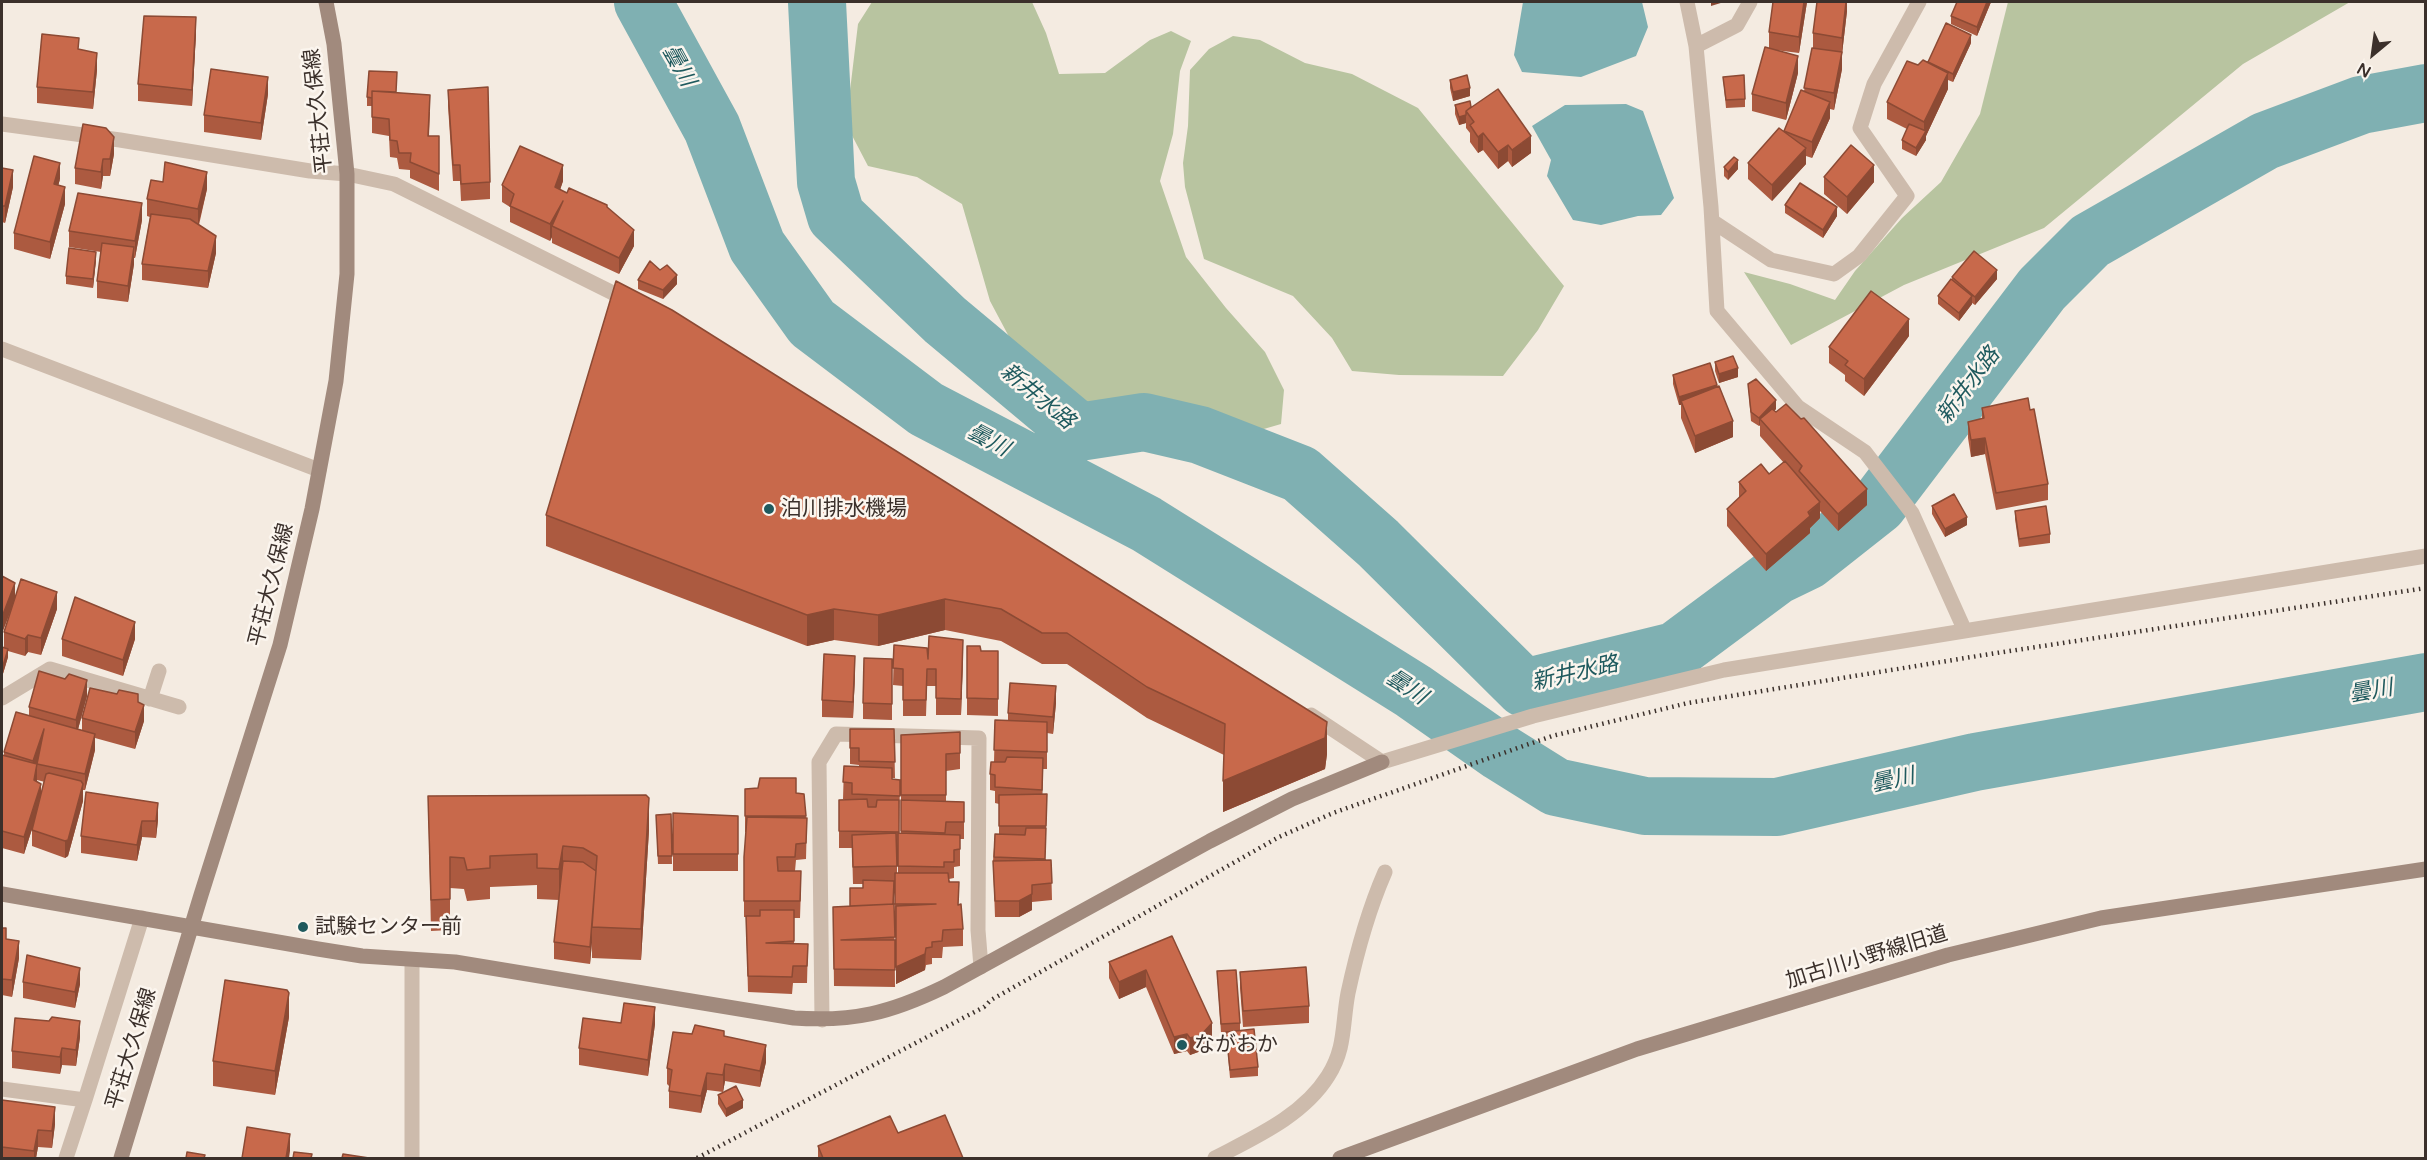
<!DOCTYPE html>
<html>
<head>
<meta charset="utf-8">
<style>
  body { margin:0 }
  #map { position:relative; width:2427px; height:1160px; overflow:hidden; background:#f4ebe1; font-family:"Varela Round",sans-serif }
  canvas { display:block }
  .frame { position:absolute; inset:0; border:3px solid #3b302b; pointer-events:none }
  .north { position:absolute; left:2343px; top:24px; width:60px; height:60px; -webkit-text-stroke:4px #fbf5ee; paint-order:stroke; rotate:209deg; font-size:16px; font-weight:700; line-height:24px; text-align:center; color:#3b302b }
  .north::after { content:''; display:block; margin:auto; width:21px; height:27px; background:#3b302b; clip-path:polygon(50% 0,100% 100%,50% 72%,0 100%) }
</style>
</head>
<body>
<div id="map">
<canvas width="2427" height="1160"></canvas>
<div class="frame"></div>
<div class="north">N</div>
</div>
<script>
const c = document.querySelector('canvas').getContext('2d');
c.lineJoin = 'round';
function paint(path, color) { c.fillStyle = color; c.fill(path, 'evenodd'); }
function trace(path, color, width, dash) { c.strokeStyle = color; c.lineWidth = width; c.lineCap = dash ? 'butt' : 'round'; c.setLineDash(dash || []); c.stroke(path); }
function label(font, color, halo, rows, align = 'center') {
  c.font = font + ' "Varela Round","Noto Sans JP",sans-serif'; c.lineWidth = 5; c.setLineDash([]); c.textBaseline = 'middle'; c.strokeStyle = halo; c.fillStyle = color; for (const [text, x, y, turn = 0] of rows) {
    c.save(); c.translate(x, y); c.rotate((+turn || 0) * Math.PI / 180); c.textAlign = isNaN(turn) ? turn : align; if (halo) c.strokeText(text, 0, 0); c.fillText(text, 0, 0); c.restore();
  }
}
const green = new Path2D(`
  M872 2H1032L1046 33 1059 74 1105 73 1150 40 1171 31 1191 41 1180 71 1173 134 1160 181 1186 257 1226 308 1265 352 1284 390 1281 424 1250 433 1152 404 1113 413 1066 398 1015 348 990 301 962 204 917 177 868 166 846 124 858 24Z
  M2008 2H2350L2243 64 2044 228 1904 285 1791 345 1744 272 1790 284 1835 300 1855 271 1902 218 1941 182 1980 114Z
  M1233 36 1260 40 1305 63 1352 74 1418 108 1564 286 1538 330 1503 376 1399 375 1352 371 1332 338 1293 296 1204 259 1185 187 1183 163 1188 126 1190 70 1209 49Z`);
const water = new Path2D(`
  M1523 2H1642L1648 27 1636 56 1581 77 1522 72 1514 55Z
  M1626 104 1643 111 1674 198 1661 215 1638 216 1601 225 1573 220 1547 176 1551 160 1532 126 1565 105Z`);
const river = new Path2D(`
  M643 2 712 128 757 246 812 323 926 409 1146 524 1413 691 1500 752 1556 787 1645 806 1777 807 1975 762 2426 682
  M817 2 826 182 836 216 945 320 1079 432 1144 422 1200 435 1300 474 1378 543 1524 688 1675 651 1776 576 1807 561 1878 505 2042 289 2090 241 2265 141 2361 105 2426 93`);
const street = new Path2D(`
  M1687 2 1696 46 1711 207 1717 311 1798 407 1865 452 1912 513 1965 631
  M1696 46 1737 25 1750 2
  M2 124 120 140 310 171 347 174 394 184 629 301
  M1712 221 1771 260 1834 274 1859 256 1907 196 1860 128 1874 84 1919 2
  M2 349 319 470
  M2 698 50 669 179 707
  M150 699 159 671
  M1311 715 1382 762 1533 716 1724 670 2426 556
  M822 1020 819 762 836 734 979 738 978 930 981 967
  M2 1089 85 1100 66 1158
  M85 1100 142 918
  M412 1158V960
  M1215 1158C1255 1137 1303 1116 1328 1076 1346 1048 1342 1024 1348 993 1357 951 1368 911 1385 872`);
const secondary = new Path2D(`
  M2 894 318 949 362 956 455 962 794 1018C854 1022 890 1013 944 987L1210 841 1292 799 1382 762
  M121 1158 201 895 280 645 312 509 336 381 347 274V174L334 44 326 2
  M1340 1158 1637 1049 1948 955 2101 918 2426 869`);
const rail = new Path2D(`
  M697 1158 984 1007 991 1000 1279 837 1333 813 1552 736 1688 703 1990 654 2426 588`);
const wall = new Path2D(`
  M1773 2H1807L1799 53 1775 50 1798 73 1786 120 1752 111V94L1769 48V32Z
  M1817 2H1851V3H1847V11L1842 54V69L1834 110 1830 109V118L1812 158 1806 156V164L1772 201 1748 179V163L1784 131 1804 91 1813 48V33Z
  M1991 2 1977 36 1951 24V16Z
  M196 33 192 106 138 101V84Z
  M1971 43 1953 82 1948 80V89L1926 136V140L1916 156 1902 149V140L1907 129 1887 119V102L1918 65Z
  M97 70 93 109 37 103V87Z
  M1723 77 1745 99V107L1726 108Z
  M1450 80 1470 96 1453 101 1450 88Z
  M448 90 490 182V199L461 201 460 181H453L448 106Z
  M396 92 430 112 429 136H439V191L410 178V170L399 169 397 158 390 157 389 136 372 133V106H367V97Z
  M268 94 261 140 204 132V115Z
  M1455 105 1471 107 1531 153 1512 167 1508 161 1498 169 1483 150 1478 153 1470 142V133L1466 128V123L1459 125 1455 114Z
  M114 154 110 176H103L101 189 75 184V168Z
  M1724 167 1738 169 1728 180 1724 176Z
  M2 168 13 187 5 223 2 222Z
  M1824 177 1874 182 1847 214 1824 194Z
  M60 179 58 186 65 204 50 259 14 249V233Z
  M563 181 560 190 607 207 634 246 619 274 552 243V237L550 241 510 222V207L502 202V185Z
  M207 189 199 225 216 253 208 288 142 280V264L150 217 147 216V199Z
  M1785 205 1837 216 1823 238 1785 213Z
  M142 220 135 258H134V264L128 302 97 298V281L101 252 69 247V231Z
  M96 260 93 288 66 284V276Z
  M1952 277 1997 279 1975 305 1972 303V304L1959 321 1938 304V296L1952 280Z
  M638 280 677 284 663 299 638 289Z
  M616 281 1327 754 1325 769 1223 812 1224 755 1147 718 1067 664H1042L1001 641 945 630 878 646 834 640 807 646 546 546V515Z
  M1909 336 1864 396 1845 381V375L1829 363V347Z
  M1715 362 1738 377 1719 383 1715 371Z
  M1673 375 1717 387 1733 437 1695 453 1681 418V405H1679L1673 384Z
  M1748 384 1776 409 1774 411 1867 505 1838 531 1820 511V518L1810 528V533L1766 571 1727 526V509L1739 498V482L1769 474 1784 463 1760 436V425L1759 426 1751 421Z
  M1982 408 2048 484V500L1996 510 1985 454 1971 457 1968 438V422L1982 419Z
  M1932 506 1967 525 1945 537 1932 514Z
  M2015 511 2050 534V543L2019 547 2015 519Z
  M2 576 15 597 57 609 41 655 28 652 25 656 8 651V657L2 677V647H4V632L12 608 2 633Z
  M62 639H135L123 676 62 656Z
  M894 645 928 659 963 656 961 715H936V686H927L926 716H903V686L893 685Z
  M967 646 981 651H998V716L967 715Z
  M892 659V720L863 719V703Z
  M855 673 853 718 822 717V700Z
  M87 696 78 729 82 730V718L138 702 144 721 135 749 95 738V750L85 790H83V801L68 856 65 858 32 846V830L34 823 24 854 2 848V755H4V752L29 715V707ZM37 780 45 782 41 794 37 782Z
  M1056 703 1053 734 1047 733V769H1043L1042 794H1047L1045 860H1051L1052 900 1032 902V910L1019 917H995L993 861 995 834H999V804L995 803V791L990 790V774L994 762 995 720H1008V713Z
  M894 729 895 778H892V779L900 780 899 833H901V735L960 732V769L946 771V801L964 802V839H960V866L954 867V878L949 879 958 905 963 929V946L943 947 942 958H932V964L926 965 925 970 896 984V920H895V882H894L895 987 834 986 833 907 850 906 863 888V884H853L852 848H839V800H852L843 799 844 766 859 767V765L850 764V748ZM897 849H898V873H897Z
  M745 789 804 794 806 818H807L806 859 796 860 795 871 801 888 800 918H794V944H808L807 983H793L792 994 748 992 746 917H744V857L746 832H745Z
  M86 792 158 820 156 838 142 837 137 861 81 853V836Z
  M428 796 649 830 641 960 592 958V942L590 964 554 959V942L559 900 537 899V885L490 887V899L467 901 464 889 450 888V930L431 931Z
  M673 813 738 816V871H673Z
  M671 814 672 864H658L656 815Z
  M2 928 6 939 19 958 12 997 2 995Z
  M1172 936 1212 1040 1201 1051 1190 1055 1187 1051 1174 1054 1146 987 1119 999 1109 978V962Z
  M1217 971 1240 1023V1031L1258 1067V1076L1230 1078 1226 1032 1221 1033Z
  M1240 972 1309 1006V1023L1243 1027 1240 988Z
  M23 982 80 984 75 1008 23 998Z
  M289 1017 275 1095 213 1086V1061Z
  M621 1023 655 1024 648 1076 579 1065V1048Z
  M724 1036 766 1062 760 1087 725 1081 723 1092 707 1090 701 1113 669 1108V1086L667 1084V1068Z
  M80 1037 76 1066 62 1065 60 1074 12 1068V1051Z
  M718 1095 743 1108 726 1117 718 1104Z
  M2 1100 55 1124 52 1148 38 1147 36 1158H2Z
  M898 1133 963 1158H818V1146Z`);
const shadedWall = new Path2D(`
  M1711 2H1724L1711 6Z
  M1804 2H1807L1799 53V37Z
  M1846 2H1847V11L1842 54V38Z
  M1987 2H1991L1977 36V27Z
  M196 17V33L192 106V90Z
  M1971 35V43L1953 82V74Z
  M1842 52V69L1834 110V93Z
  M97 53V70L93 109V92Z
  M1798 56V73L1786 120V103Z
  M1948 73V89L1926 136V140L1916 156V148L1924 134V122Z
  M268 77V94L261 140V123Z
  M1470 88V96L1453 101V92Z
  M1830 102V118L1812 158V142Z
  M1466 115V123L1459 125V117Z
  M1483 133V150L1478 153V137Z
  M1531 136V153L1512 167V150Z
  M114 137V154L110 176V159Z
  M1508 145V161L1498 169V152Z
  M1806 148V164L1772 201V185Z
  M103 159V176L101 189V172Z
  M1738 160V169L1728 180V172Z
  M60 163V179L54 201V184Z
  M563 165V181L555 204V187Z
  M1874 165V182L1847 214V197Z
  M13 170V187L5 223V206Z
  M207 172V189L198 226V209Z
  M65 187V204L50 259V242Z
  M563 201 552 226V237L550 241V224Z
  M142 203V220L135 258V241Z
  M1837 207V216L1823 238V230Z
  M634 230V246L619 274V258Z
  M216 236V253L208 288V271Z
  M134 247V264L128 302V286Z
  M96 252V260L93 288V279Z
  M1997 270V279L1975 305V297Z
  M677 275V284L663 299V290Z
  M1972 296V304L1959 321V313Z
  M1909 319V336L1864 396V379Z
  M1738 368V377L1719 383V374Z
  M1717 385V393L1681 401V405H1679V397Z
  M1776 400V409L1763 422 1760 419V425L1759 426V418Z
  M1733 421V437L1695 453V436Z
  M1985 438V454L1971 457V440Z
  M1867 489V505L1838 531V514Z
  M1820 502V518L1810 528V533L1766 571V554Z
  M1967 517V525L1945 537V529Z
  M15 583V599L2 633V617Z
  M57 592V609L41 655V638Z
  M945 599V630L878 646V615Z
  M834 609V640L807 646V615Z
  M135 622V639L123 676V660Z
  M28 635V652L25 656V639Z
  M963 640V656L961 715V699Z
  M8 649V657L2 677V669Z
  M855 656V673L853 718V702Z
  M87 680V696L76 737V720Z
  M1056 686V703L1053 734V717Z
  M144 705V721L135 749V732Z
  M1327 722V754L1325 769 1223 812V781Z
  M44 729 37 765V780L34 797 33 761Z
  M95 734V750L85 790V774Z
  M1043 758V775L1042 807V790Z
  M41 784V801L24 854V837Z
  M83 784V801L68 856 65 858V841Z
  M649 798V830L641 960V929Z
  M158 803V820L156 838V821Z
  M142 821V837L137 861V845Z
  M563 846V877L559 900V869Z
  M1032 894V910L1019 917V901Z
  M592 927V942L590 964V947Z
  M19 941V958L12 997V980Z
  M926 948 925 970 896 984V967Z
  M80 968V984L75 1008V992Z
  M1146 970V987L1119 999V982Z
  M289 993V1017L275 1095V1071Z
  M655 1007V1024L648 1076V1060Z
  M80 1021V1037L76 1066V1050Z
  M1212 1023V1040L1201 1051 1190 1055V1038Z
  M1187 1034V1051L1174 1054V1037Z
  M766 1045V1062L760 1087V1071Z
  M62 1048V1065L60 1074V1057Z
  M725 1064V1081L723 1092V1075Z
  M707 1073V1090L701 1113V1096Z
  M743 1100V1108L726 1117V1109Z
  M55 1107V1124L52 1148V1131Z
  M38 1130V1147L36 1158H34V1151Z
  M290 1134V1151L289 1158H286Z`);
const building = new Path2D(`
  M1773 2H1804L1799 37 1769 32Z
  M1817 2H1846L1842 38 1813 33Z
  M1957 2H1987L1977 27 1951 16Z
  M144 16 196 17 192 90 138 84Z
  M1946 23 1971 35 1953 74 1928 62Z
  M42 34 79 38 78 49 97 53 93 92 37 87Z
  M1765 47 1798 56 1786 103 1752 94Z
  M1812 48 1842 52 1834 93 1804 88Z
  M1923 60 1948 73 1924 122 1887 102 1907 61 1918 65Z
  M211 69 268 77 261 123 204 115Z
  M369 71 397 72 396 92 372 91V98L367 97Z
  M1467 75 1470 88 1453 92 1450 80Z
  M1744 75 1745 99 1726 100 1723 77Z
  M488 87 490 182 461 184 460 165H453L448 90Z
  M1498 89 1531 136 1512 150 1508 145 1498 152 1483 133 1478 137 1470 125 1474 122 1466 111Z
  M1801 90 1830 102 1812 142 1784 131Z
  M372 91 430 95 428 136H439V174L410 162 411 153H399L397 141 390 140 389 119 372 117Z
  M1470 101 1471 107 1466 111V115L1459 117 1455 105Z
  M83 124 106 128 114 137 110 159H103L101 172 75 168Z
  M1909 124 1926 131 1916 148 1902 140Z
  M1779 128 1806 148 1772 185 1748 163Z
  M1851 145 1874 165 1847 197 1824 177Z
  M520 146 563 165 555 187 567 193 569 188 607 205V207L634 230 619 258 552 226 563 201 550 224 510 206 514 194 502 185Z
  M34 156 60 163 54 184 65 187 50 242 14 233Z
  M1734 157 1738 160 1728 172 1724 167Z
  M165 162 207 172 198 209 147 199 151 180 163 182Z
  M2 168 13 170 5 206H2Z
  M1800 183 1837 207 1823 230 1785 205Z
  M78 193 142 203 135 241 69 231Z
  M151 214 190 219 216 236 208 271 142 264Z
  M102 243 134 247 128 286 97 281Z
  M69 248 96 252 93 279 66 276Z
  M1974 251 1997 270 1975 297 1952 277Z
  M650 261 660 270 667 265 677 275 663 290 638 280Z
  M1951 279 1972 296 1959 313 1938 296Z
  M616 281 672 310 1327 722 1325 738 1223 781 1225 724 1147 687 1067 633H1042L1001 609 945 599 878 615 834 609 807 615 546 515Z
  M1871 291 1909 319 1864 379 1845 365 1848 361 1829 347Z
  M1733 356 1738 368 1719 374 1715 362Z
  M1710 363 1717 385 1679 397 1673 375Z
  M1756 379 1776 400 1759 418 1751 412 1748 384Z
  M1719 386 1733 421 1695 436 1681 401Z
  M2028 398 2030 410 2034 409 2048 484 1996 493 1985 438 1971 440 1968 422 1984 418 1982 408Z
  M1786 404 1801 419 1804 418 1867 489 1838 514 1799 471 1802 466 1760 419 1772 409 1776 412Z
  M1785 461 1820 502 1808 512 1810 516 1766 554 1727 509 1746 491 1739 482 1761 464 1769 474Z
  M1954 494 1967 517 1945 529 1932 506Z
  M2046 506 2050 534 2019 539 2015 511Z
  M2 576 15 583 2 617Z
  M21 579 57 592 41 638 28 635 25 639 4 632Z
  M75 597 135 622 123 660 62 639Z
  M929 636 963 640 961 699 936 698V669H927L926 700H903V669L893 668 894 645 927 648 928 659Z
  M967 646H980L981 651H998V699L967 698Z
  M2 647 8 649 2 669Z
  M824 654 855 656 853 702 822 700Z
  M864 658 892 659V704L863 703Z
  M39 671 65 679 69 674 87 680 76 720 29 707Z
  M1010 683 1056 686 1053 717 1008 713Z
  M90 688 117 694 119 690 138 694V702L144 705 135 732 82 718Z
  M16 712 95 734 85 774 37 764 44 729 33 761 4 752Z
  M995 720 1047 722V752L994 750Z
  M850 729H894L895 762 859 761V748H850Z
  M960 732V753L946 754V795H901V735Z
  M2 755 37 764 34 780 41 784 24 837 2 831Z
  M1007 757 1043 758 1042 790 995 787V775L990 774 991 762H1005Z
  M844 766 892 768V779L900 780V796L852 794V783L843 782Z
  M49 773 81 781 83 784 68 840 65 841 32 830 46 774Z
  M760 778H796V793L804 794 806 816H745V789L758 788Z
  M86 792 158 803 156 821H142L137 845 81 836Z
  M1047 794 1046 826H999V795Z
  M646 795 649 798 641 929 592 927 597 856 583 848 563 846 559 869 537 868V854L490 856V868L467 870 464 858 450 857V899L431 900 428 796Z
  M867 799 868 807H876L877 800H899V832L839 831V800Z
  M901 800 964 802V822H946L945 833 901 831Z
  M673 813 738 816V854H673Z
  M671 814 672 856H658L656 815Z
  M747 817 807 818 806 843 796 844 795 857H777L778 871H801L800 901H744V857Z
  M1026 828H1046L1045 859 994 857 995 834 1025 835Z
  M896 833 897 866 853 867 852 835Z
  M898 833 960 835V849L954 850V862H944V867L898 866Z
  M1051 860 1052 883 1032 885V894L1019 901H995L993 861Z
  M563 861 583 862 596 871 590 947 554 942Z
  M895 873H948L949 882H959L958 905 961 904 963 929 943 930 942 941 932 942V947L926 948 925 954 896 967V906L936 904H895Z
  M863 880 894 881 893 904 850 906V888H863Z
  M894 904 895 937 841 940H895V970L834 969 833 907Z
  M760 910H794V941L766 943 808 944 807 966H793L792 977 748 976 746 916H760Z
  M2 928H6V939L19 941 12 980 2 979Z
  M1172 936 1212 1023 1201 1035 1190 1038 1187 1034 1174 1037 1146 970 1119 982 1109 962Z
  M27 955 80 968 75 992 23 982Z
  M1306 967 1309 1006 1243 1011 1240 972Z
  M1236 970 1240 1023 1221 1024 1217 971Z
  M225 980 287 990 289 993 275 1071 213 1061Z
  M624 1003 655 1007 648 1060 579 1048 583 1018 621 1023Z
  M52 1017 80 1021 76 1050 62 1048 60 1057 12 1051 15 1018 49 1021Z
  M695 1025 724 1031V1036L766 1045 760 1071 725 1064 723 1075 707 1073 701 1096 669 1091 672 1070 667 1068 673 1032 692 1034Z
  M1254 1029 1258 1067 1230 1070 1226 1032Z
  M736 1086 743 1100 726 1109 718 1095Z
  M2 1100 55 1107 52 1131 38 1130 34 1151 2 1147Z
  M945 1115 963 1158H823L818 1146 890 1116 898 1133Z
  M247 1127 290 1134 286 1158H242Z
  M187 1152 205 1155 204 1158H186Z
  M294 1152 312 1154 311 1158H293Z
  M343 1154 369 1158H342Z`);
const markers = [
  [769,509,6,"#1f5a5e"],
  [303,927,6,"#1f5a5e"],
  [1182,1045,6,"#1f5a5e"]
];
const streetNames = [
  ["平荘大久保線",319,111,-96],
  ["平荘大久保線",272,585,-76],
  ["加古川小野線旧道",1867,958,-17],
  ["平荘大久保線",132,1049,-73]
];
const poiNames = [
  ["泊川排水機場",781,509],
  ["試験センター前",315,927],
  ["ながおか",1194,1045]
];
const waterNames = [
  ["曇川",678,66,61],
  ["新井水路",1969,386,-53],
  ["新井水路",1037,397,40],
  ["曇川",988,441,28],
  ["新井水路",1575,674,-13],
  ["曇川",1406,688,33],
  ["曇川",2371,692,-10],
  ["曇川",1893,781,-13]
];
paint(green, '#b8c4a0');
paint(water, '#7fb0b2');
trace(river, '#7fb0b2', 58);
trace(street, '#cdbbac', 15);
trace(secondary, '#a18a7d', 15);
trace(rail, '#3b302b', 4.5, [1.5, 4.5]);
paint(wall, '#ac5a40');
paint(shadedWall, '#8c4a34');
paint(building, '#c8694b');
trace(building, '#8c4a34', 1.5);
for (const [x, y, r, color] of markers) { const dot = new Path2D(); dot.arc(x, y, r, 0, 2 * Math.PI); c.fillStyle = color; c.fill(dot); trace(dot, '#fbf5ee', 2); }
label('21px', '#3b302b', '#fbf5ee', streetNames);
label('21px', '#3b302b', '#fbf5ee', poiNames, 'left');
label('italic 22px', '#1f5a5e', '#fbf5ee', waterNames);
</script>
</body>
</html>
